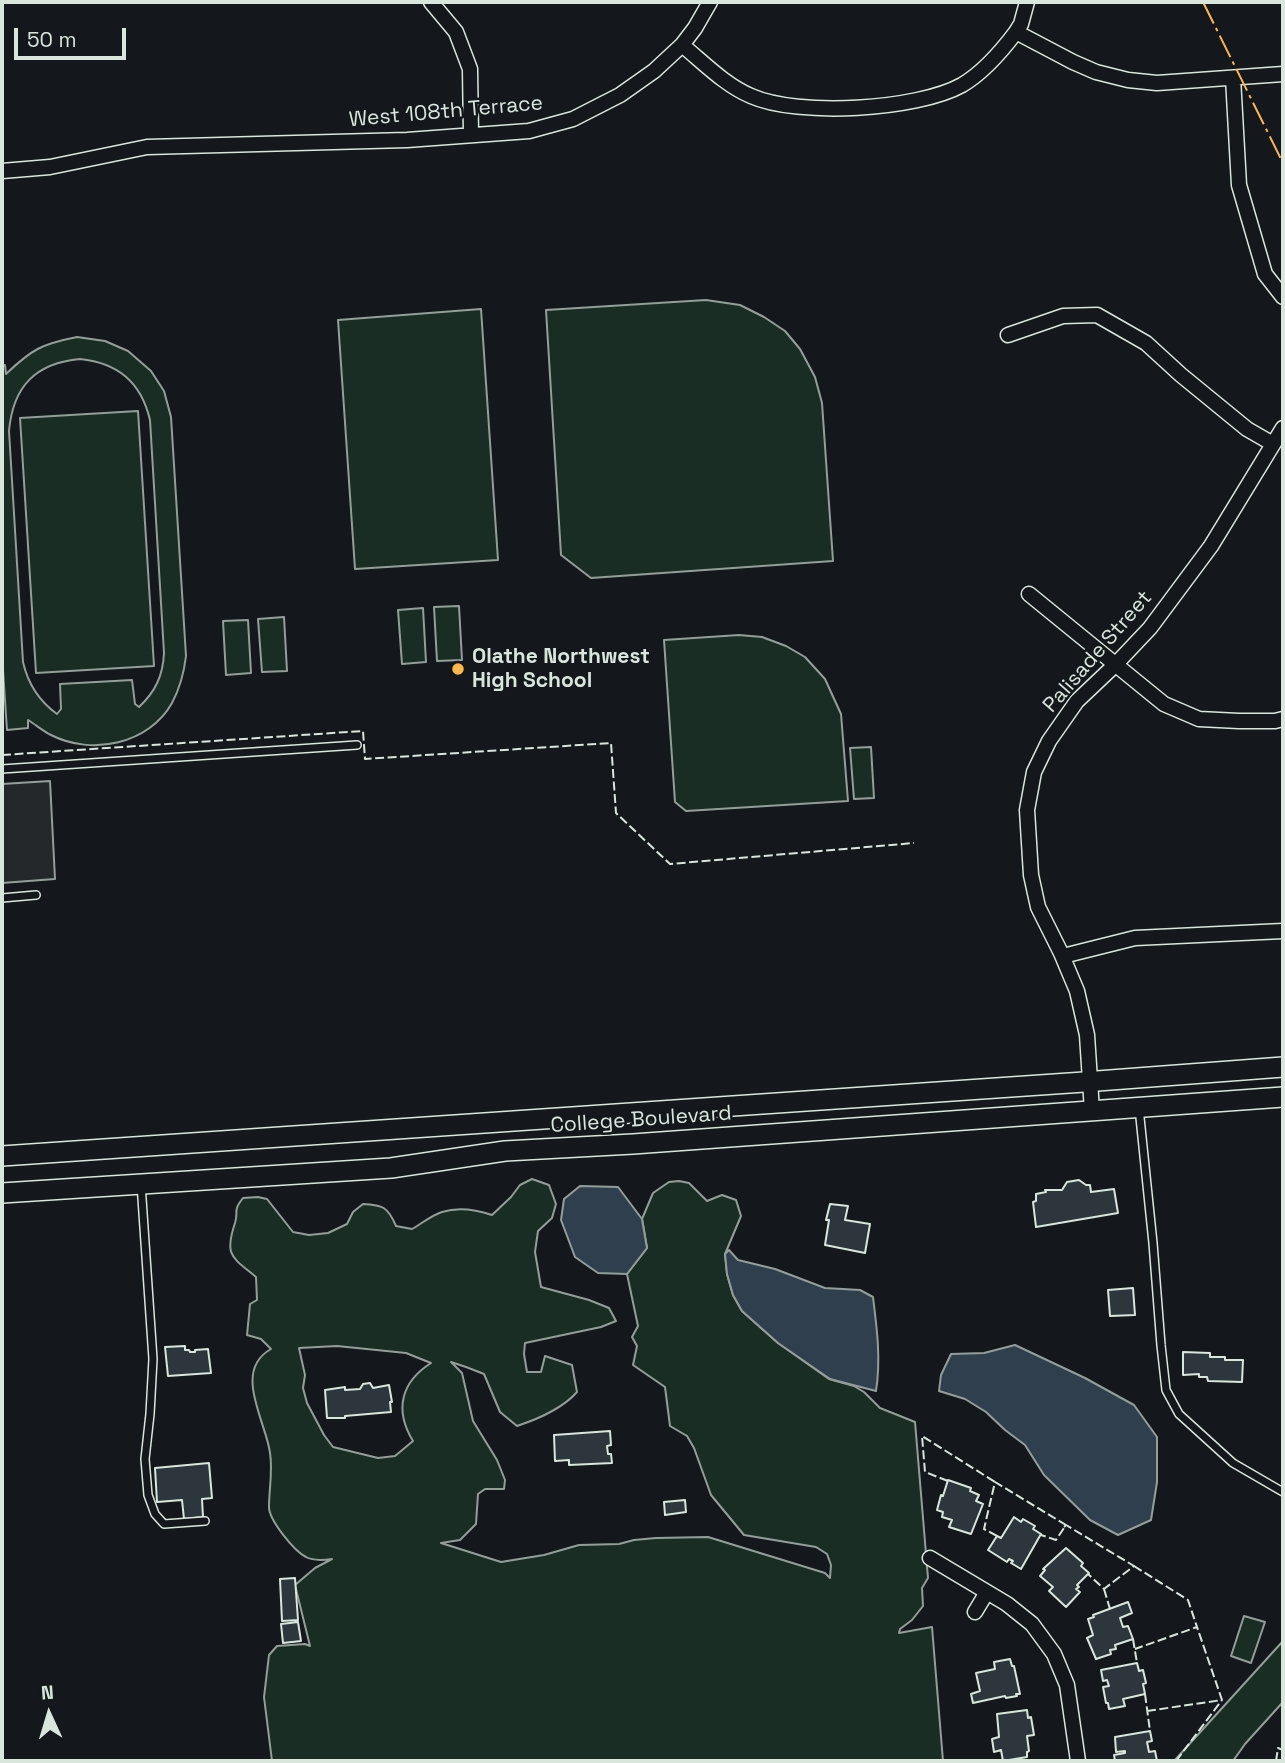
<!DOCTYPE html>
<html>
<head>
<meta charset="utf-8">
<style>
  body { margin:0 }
  #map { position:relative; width:1285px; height:1763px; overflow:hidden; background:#14181c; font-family:"Space Grotesk",sans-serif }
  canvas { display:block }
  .frame { position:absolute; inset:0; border:4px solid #d8e6dc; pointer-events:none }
  .north { position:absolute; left:14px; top:1679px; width:70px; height:70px; -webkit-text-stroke:5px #14181c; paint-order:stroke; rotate:356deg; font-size:19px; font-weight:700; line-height:28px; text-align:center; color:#d8e6dc }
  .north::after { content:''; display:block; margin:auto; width:24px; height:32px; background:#d8e6dc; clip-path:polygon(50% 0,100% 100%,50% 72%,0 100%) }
  .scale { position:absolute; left:14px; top:28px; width:112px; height:32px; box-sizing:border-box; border:4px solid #d8e6dc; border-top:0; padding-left:9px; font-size:21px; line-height:24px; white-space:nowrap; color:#d8e6dc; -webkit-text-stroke:5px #14181c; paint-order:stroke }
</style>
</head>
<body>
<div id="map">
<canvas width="1285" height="1763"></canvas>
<div class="frame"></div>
<div class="north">N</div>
<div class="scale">50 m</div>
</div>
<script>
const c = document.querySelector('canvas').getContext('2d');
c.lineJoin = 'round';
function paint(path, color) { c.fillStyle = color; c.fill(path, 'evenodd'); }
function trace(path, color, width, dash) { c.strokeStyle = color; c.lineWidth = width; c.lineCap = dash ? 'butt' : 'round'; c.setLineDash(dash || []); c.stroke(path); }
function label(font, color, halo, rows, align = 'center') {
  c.font = font + ' "Space Grotesk",sans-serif'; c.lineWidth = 5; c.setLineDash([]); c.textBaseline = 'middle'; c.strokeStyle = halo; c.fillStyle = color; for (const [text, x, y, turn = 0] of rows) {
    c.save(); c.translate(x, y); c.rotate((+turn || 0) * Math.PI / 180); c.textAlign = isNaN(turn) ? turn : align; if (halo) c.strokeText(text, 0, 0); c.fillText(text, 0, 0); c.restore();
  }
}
const green = new Path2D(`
  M706 300 740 305 764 317 785 331 800 349 815 377 822 403 833 561 591 578 561 555 546 310Z
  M481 309 498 560 355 569 338 320Z
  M77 337 105 341 128 351 151 371 164 391 171 417 186 656C184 673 180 688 172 703 149 744 92 756 51 735 43 731 36 725 28 720V728L7 730 2 655V365H5L6 374C32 349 42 344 77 337ZM80 359C118 363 141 382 150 420L164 653C163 676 155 692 139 707L135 704 132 680 60 684 61 709 57 714C39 701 28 684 23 662L9 431C13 386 36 363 80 359Z
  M138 411 154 666 36 673 20 418Z
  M459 606 462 660 437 661 434 607Z
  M423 608 426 662 402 664 398 610Z
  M284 617 287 671 262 672 258 619Z
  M248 620 251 673 226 675 223 621Z
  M739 635 762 637 786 646 805 657 825 679 841 714 848 801 686 811 675 802 664 640Z
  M871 747 874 798 854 799 850 748Z
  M532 1179 549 1185 556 1204 552 1218 538 1231 535 1252 541 1287 589 1300 609 1308 616 1321 601 1327 525 1343 524 1354 527 1372H541L545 1356 572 1365 577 1392C563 1408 538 1419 517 1426L500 1412 484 1374 466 1367 451 1362 462 1373 473 1421 497 1460 505 1480 504 1489H485L478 1494 476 1524 460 1540 441 1543 501 1562 544 1555 579 1545 619 1544 634 1540 656 1538 708 1537 825 1573 830 1578 831 1565 827 1554 816 1547 744 1535 711 1495 694 1448 687 1436 670 1426 665 1387 633 1365 637 1346 632 1337 638 1326 627 1274 647 1248 642 1219 653 1193 669 1182 679 1181 689 1183 707 1201 722 1195 736 1200 741 1216 725 1254 727 1274 733 1295 742 1311 778 1343 829 1379 854 1386 864 1392 880 1408 915 1422 928 1578 922 1588 923 1606 912 1620 900 1629 899 1633 932 1627 943 1761H272L264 1697 269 1655 277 1646 305 1644 310 1646 295 1585 315 1568 332 1559C325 1560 313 1561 306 1557 294 1551 269 1520 269 1507 269 1489 273 1471 270 1453 266 1421 232 1371 271 1349L261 1339 247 1335 250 1304 257 1300 256 1277C232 1257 224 1256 235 1223 239 1210 232 1212 243 1198L258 1197 267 1199 293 1232 309 1235 328 1233 347 1224 353 1212 363 1204C383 1205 388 1207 396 1226L412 1229C421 1224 432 1215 442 1212 458 1207 477 1210 492 1215L511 1197 520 1185ZM337 1346 406 1353 431 1363C401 1382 394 1410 413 1441L395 1456 378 1458 333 1447 324 1435 307 1403 303 1388 305 1375 299 1348Z
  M1244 1616 1265 1622 1251 1663 1231 1656Z
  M1283 1641V1702L1245 1744 1233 1761H1174Z`);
const parking = new Path2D(`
  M50 781 55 879 2 883V784Z`);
const water = new Path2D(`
  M580 1186 618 1187 642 1219 647 1248 627 1274 598 1273 575 1257 561 1220 564 1199Z
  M729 1250 738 1260 775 1269 825 1288 860 1290 873 1297C877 1329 881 1360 876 1391L830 1379 778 1343 742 1311 733 1295 727 1274 725 1254Z
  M1015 1345 1085 1378 1134 1405 1157 1437V1482L1151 1520 1118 1535 1090 1520 1044 1475 1025 1445 1005 1430 986 1412 965 1399 939 1391 941 1375 951 1354 984 1353Z`);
const building = new Path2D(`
  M1079 1180 1086 1185H1090L1091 1192 1114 1189 1118 1213 1036 1227 1033 1202 1036 1201V1194L1046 1192 1045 1190H1062L1067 1182Z
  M830 1204 848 1206 845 1220 870 1224 865 1253 825 1245 829 1220H826Z
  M1133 1288 1135 1315 1110 1316 1108 1290Z
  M185 1346V1350H189L190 1352H195V1350L208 1349 211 1373 168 1376 165 1347Z
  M1183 1352 1210 1353V1357H1225V1360H1243L1242 1382 1208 1381 1207 1377H1199V1374L1183 1375Z
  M370 1383 373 1388 389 1385 392 1402H390L391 1412 345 1416V1418H327L325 1390 345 1387V1390L360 1389 363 1384Z
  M610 1431 611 1445 607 1446 608 1454H611L612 1463 569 1465V1460L555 1461 554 1435Z
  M209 1463 212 1498 202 1499 203 1517 184 1519 182 1500 157 1502 155 1468Z
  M948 1480 971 1488 970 1491 979 1495 976 1501 983 1504 971 1534 949 1527 952 1520 942 1517 943 1512 937 1510 941 1495 943 1496Z
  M685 1500 686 1512 665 1515 664 1502Z
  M1014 1517 1021 1522 1023 1519 1035 1526 1033 1529 1041 1534 1021 1569 1011 1563 1013 1561 1009 1559 1007 1562 988 1550 997 1536 1001 1538Z
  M1066 1548 1083 1563 1081 1566 1089 1573 1077 1585 1079 1587 1076 1589 1080 1592 1066 1607 1049 1591 1053 1587 1040 1576 1045 1570 1043 1569Z
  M295 1578 298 1620 282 1621 280 1579Z
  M1128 1602 1132 1613 1120 1618 1123 1627 1128 1626 1133 1639 1115 1645 1116 1649 1110 1650 1111 1654 1096 1659 1087 1638 1093 1635 1088 1619 1094 1617 1093 1615Z
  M298 1622 301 1641 283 1643 281 1624Z
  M1010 1659 1012 1666H1014L1020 1694H1016L1017 1696 1006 1698 1005 1696 973 1703 971 1694 980 1691 976 1673 995 1669 994 1662Z
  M1137 1663 1139 1671 1143 1670 1146 1683 1143 1684 1145 1694 1123 1699 1125 1706 1109 1709 1108 1703H1106L1103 1687 1109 1686 1107 1680 1103 1681 1101 1670Z
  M1027 1710 1028 1718 1031 1717 1034 1735 1027 1736 1029 1751 1027 1752V1757L1003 1761 1001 1750 994 1752 992 1739 999 1737 997 1714Z
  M1150 1731 1152 1741 1147 1742 1149 1752 1155 1751 1157 1761H1115L1114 1755 1125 1753V1751L1116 1752 1115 1737Z`);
const service = new Path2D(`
  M2 769 357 745
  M2 898 36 895
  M1139 1108 1153 1243 1161 1345 1166 1390 1179 1414 1233 1463 1283 1492
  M141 1184 153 1359 150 1414 145 1459 148 1495 155 1514 164 1524 205 1521`);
const minor = new Path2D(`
  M431 2 456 32 470 69 471 135
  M1016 32 1021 24 1027 2
  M682 45 695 28 710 2
  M1233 78 1239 185 1265 274 1283 297
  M2 171 50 167 147 147 407 140 529 131 573 119 620 95 654 71 682 45C704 63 725 85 751 96 798 117 917 110 962 85 984 72 1001 52 1016 32L1073 62 1096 72 1128 80 1157 83 1283 74
  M1008 335 1063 316 1097 315 1146 343 1181 375 1247 429 1273 444
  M1029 594 1164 704 1199 719 1239 721H1275L1283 719
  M1063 956 1135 938 1283 931
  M1092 1111 1087 1035 1077 991 1061 953 1038 907 1031 875 1027 810 1034 772 1049 741 1077 701 1115 665 1150 628 1211 546 1283 428
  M930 1558 1007 1604 1032 1624 1054 1654 1067 1685 1078 1761
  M975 1612 987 1592`);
const secondary = new Path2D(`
  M2 1156 1084 1082 1283 1067
  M2 1193 391 1168 505 1151 633 1144 1283 1097`);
const fence = new Path2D(`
  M2 755 363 731 365 759 611 743 616 813 670 864 914 843
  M948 1481 925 1472 922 1436 995 1482
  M1064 1527 1066 1525 1134 1566 1104 1589 1088 1574
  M997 1536 984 1529 995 1482 1066 1525 1056 1540 1041 1535
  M1134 1566 1188 1600 1197 1627 1135 1649
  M1104 1589 1110 1609
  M1133 1639 1137 1663
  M1145 1694 1150 1731
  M1147 1711 1222 1700 1197 1627
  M1176 1761 1222 1700
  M1276 1761 1278 1748 1283 1750`);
const power = new Path2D(`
  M1203 2 1283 163`);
const markers = [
  [458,669,7,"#ffb74d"]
];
const streetNames = [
  ["West 108th Terrace",446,112,-5],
  ["Palisade Street",1098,652,-49],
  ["College Boulevard",641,1120,-4]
];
const poiNames = [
  ["Olathe Northwest",472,657],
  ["High School",472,681]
];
paint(green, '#1a2d24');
trace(green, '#939e99', 2);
paint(parking, '#24282b');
trace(parking, '#939e99', 2);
paint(water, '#2f3f4d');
trace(water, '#939e99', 2);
paint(building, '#2c363c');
trace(building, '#d8e6dc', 2);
trace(service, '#d8e6dc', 10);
trace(minor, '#d8e6dc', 17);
trace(secondary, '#d8e6dc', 22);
trace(service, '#14181c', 7);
trace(minor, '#14181c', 14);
trace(secondary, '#14181c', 19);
trace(fence, '#d8e6dc', 2, [9, 3.5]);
trace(power, '#ffb74d', 2, [24, 5, 3.5, 5]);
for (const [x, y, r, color] of markers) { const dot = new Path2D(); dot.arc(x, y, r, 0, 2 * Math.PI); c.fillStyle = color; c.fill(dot); trace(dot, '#14181c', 2.5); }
label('21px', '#d8e6dc', '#14181c', streetNames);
label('bold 21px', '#d8e6dc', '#14181c', poiNames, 'left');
</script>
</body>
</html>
